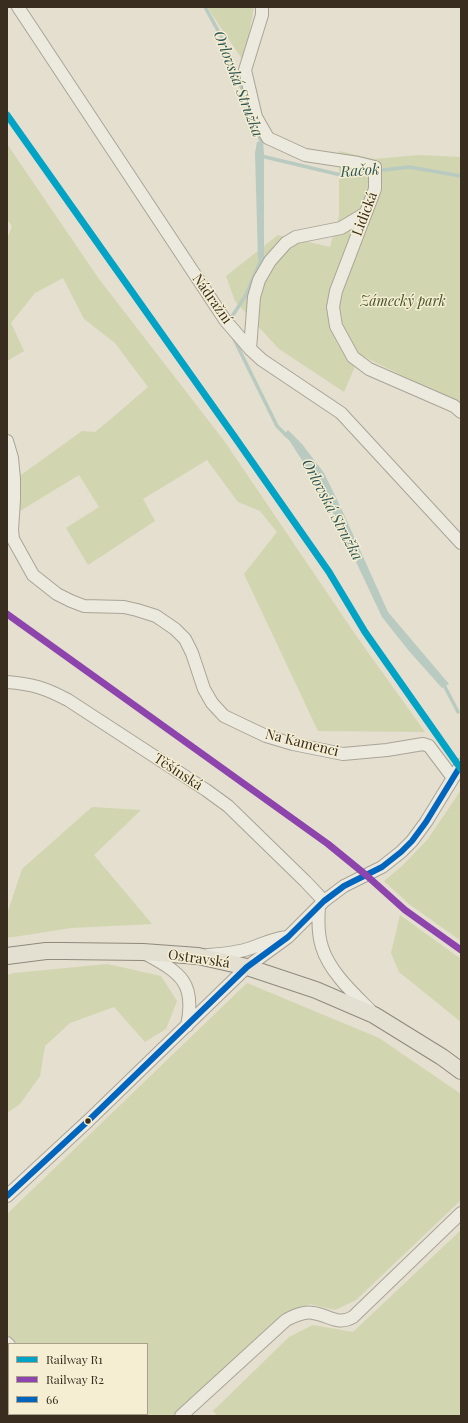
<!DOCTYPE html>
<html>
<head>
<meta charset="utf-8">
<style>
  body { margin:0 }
  #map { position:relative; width:468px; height:1423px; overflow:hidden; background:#e4dfce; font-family:"Playfair Display",serif }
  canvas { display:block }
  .frame { position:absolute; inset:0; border:8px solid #382d1e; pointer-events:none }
  .legend { position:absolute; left:8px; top:1343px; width:140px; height:72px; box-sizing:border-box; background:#f5eed3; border:1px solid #a9a18b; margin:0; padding:5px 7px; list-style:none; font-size:12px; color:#382d1e }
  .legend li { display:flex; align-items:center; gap:8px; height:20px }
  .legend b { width:20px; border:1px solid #a9a18b }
</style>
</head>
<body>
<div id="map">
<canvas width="468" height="1423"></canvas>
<div class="frame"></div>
<ul class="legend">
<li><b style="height:5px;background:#03a3c5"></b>Railway R1</li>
<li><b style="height:5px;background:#8e44ad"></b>Railway R2</li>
<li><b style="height:5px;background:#0065bd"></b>66</li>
</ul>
</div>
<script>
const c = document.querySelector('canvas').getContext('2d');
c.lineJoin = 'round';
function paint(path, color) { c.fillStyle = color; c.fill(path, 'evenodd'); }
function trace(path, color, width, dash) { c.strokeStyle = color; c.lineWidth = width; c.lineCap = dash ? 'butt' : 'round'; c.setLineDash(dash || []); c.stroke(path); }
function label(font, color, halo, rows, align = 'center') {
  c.font = font + ' "Playfair Display",serif'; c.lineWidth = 3; c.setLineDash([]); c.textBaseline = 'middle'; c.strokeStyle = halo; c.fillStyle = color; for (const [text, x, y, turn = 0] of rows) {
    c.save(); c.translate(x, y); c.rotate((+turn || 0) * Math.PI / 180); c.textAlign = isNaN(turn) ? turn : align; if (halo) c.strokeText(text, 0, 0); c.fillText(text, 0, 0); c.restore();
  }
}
const green = new Path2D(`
  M207 7H254L244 62Z
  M7 144 99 279 225 442 357 637 425 732 318 731 244 574 277 532 260 511 238 502 207 460 143 499 155 521 88 565 66 528 99 507 79 475 20 511 21 475 82 431 95 432 111 419 148 387 115 343 84 319 63 278 35 293 11 323 24 351 7 361V239L12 226 7 220Z
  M339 151 374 159 419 155 461 157V404L360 355 344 392 279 349 235 301 226 276 278 235 330 247 339 216Z
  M461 790V941L409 904 384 881 402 866 428 839Z
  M92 807 141 810 94 855 152 924 71 928 7 938V914L22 869Z
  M400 915 461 959V1022L399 972 391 953Z
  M107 964 161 976 177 1001 166 1029 145 1042 114 1007 70 1023 45 1046 40 1076 20 1104 7 1113V975L14 973Z
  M247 983 379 1038 461 1094V1200L356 1300 335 1310 310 1304 282 1314 172 1416H85L83 1414H147V1344H17L7 1334V1214Z
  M461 1230V1416H218L213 1411 289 1337 313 1325 353 1332Z`);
const cemetery = new Path2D(`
  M7 1351 9 1353V1414H68L70 1416H7Z`);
const water = new Path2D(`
  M263 141 264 154V259L261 260 258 259 255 153 257 142Z
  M288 430 302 444 324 473 341 508 388 612 449 684 442 688 409 651 382 617 325 496 289 440 283 435Z`);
const stream = new Path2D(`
  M205 7 226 45 247 103
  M255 126 261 141V145
  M261 156 341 175 409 167 461 176
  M229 321 246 295 261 260V257
  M233 337 277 426 287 436
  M443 683 458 712`);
const minor = new Path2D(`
  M18 7 225 320 250 349 262 360 341 413 461 543
  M262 7V15L245 70 256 117 268 138 305 155 358 163 375 167V189L336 291 333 307 336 326 353 357 369 369 454 406 461 412
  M250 349 254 297 259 280 270 261 286 243 296 237 341 228 366 213
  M7 441 12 458 14 479V500L12 530 13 539 33 575 57 594 71 601 84 606 124 607 137 610 156 616 175 629 185 639 192 653 204 689 212 703 224 716 266 736 293 744 343 754 387 750 423 744 429 746 453 778
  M7 682C33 684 45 688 68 700L206 790 228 806 305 881 324 901
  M319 907C318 920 318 935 322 947 329 971 353 993 371 1011
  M146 954C181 973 196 983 187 1026
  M208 955C222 954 237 953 251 948 265 943 272 939 287 937
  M7 1196 88 1121 247 967 288 937 324 901 344 886 382 867 401 852 412 841 426 822 461 765
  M7 1343 9 1345
  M79 1414 81 1416
  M181 1416 286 1320C294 1316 304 1311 313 1313 329 1315 337 1326 353 1317L461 1213`);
const major = new Path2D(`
  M7 956 46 951H64L143 952 198 956 247 967 316 990 374 1015 442 1057 461 1071`);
const bus1 = new Path2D(`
  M7 1196 88 1121 247 967 288 937 324 901 344 886 382 867 401 852 412 841 426 822 461 765`);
const rail1 = new Path2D(`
  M7 115 234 436 329 572 365 632 461 769`);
const rail2 = new Path2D(`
  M7 614 328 844 366 875 405 910 461 950`);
const markers = [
  [88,1121,3.5,"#382d1e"]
];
const streetNames = [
  ["Lidická",365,214,-69],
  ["Nádražní",212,299,55],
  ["Na Kamenci",302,743,14],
  ["Těšínská",178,772,33],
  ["Ostravská",199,959,8]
];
const parkNames = [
  ["Zámecký park",403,302]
];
const waterNames = [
  ["Orlovská Stružka",238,84,69],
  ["Račok",360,171,-4],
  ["Orlovská Stružka",332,510,62]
];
paint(green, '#d1d5b0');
paint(cemetery, '#ccceb0');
paint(water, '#b9cac1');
trace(stream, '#b9cac1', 3.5);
trace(minor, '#a9a497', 14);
trace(major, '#8f897e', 18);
trace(minor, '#ece9df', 12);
trace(major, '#e3dfd1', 16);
trace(bus1, '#0065bd', 6);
trace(rail1, '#03a3c5', 7);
trace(rail2, '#8e44ad', 7);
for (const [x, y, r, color] of markers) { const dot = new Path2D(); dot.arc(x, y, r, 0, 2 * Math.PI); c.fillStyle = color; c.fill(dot); trace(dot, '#f5eed3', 1.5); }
label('14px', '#382d1e', '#f5eed3', streetNames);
label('italic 14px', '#455425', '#f5eed3', parkNames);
label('italic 15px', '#2e5758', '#f5eed3', waterNames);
</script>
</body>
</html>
